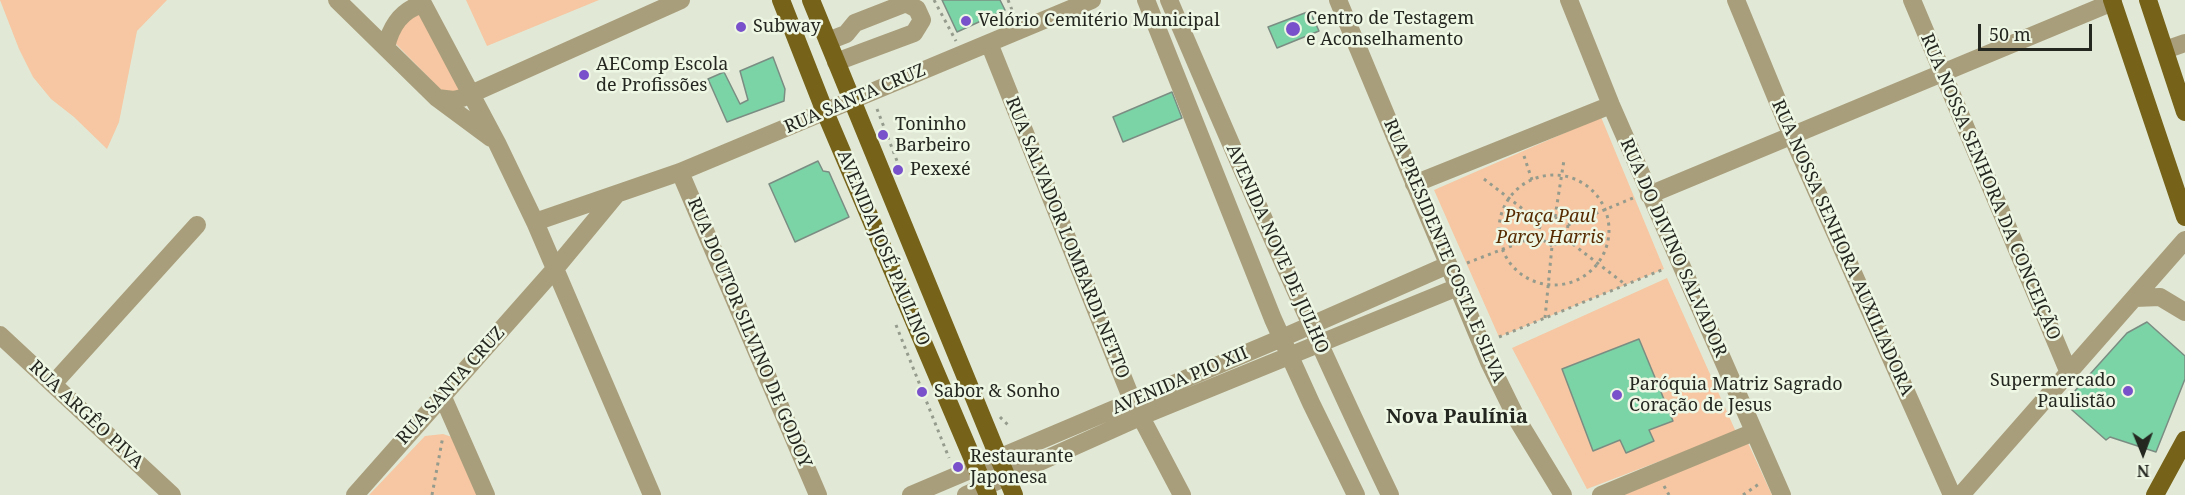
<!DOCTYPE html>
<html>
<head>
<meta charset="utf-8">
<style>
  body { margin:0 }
  #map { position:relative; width:2185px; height:495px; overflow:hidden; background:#e1e9d6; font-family:"Noto Serif",serif }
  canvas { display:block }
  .north { position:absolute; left:2113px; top:423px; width:60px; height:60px; -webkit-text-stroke:4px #eef6e4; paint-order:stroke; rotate:179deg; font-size:16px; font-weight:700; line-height:24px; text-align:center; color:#242720 }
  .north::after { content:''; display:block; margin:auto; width:21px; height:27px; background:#242720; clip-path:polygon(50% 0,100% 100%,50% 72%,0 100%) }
  .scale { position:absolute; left:1978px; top:24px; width:114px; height:27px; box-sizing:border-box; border:3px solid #242720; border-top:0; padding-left:8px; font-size:18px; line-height:21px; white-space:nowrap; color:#242720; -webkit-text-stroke:4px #eef6e4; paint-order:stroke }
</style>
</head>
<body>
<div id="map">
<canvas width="2185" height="495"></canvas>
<div class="north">N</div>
<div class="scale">50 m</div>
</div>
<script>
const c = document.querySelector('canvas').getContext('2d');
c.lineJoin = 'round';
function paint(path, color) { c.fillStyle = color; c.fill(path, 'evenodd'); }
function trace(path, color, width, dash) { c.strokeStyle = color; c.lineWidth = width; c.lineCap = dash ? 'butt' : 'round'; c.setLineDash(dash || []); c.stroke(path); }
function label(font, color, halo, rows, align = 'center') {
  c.font = font + ' "Noto Serif",serif'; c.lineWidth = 5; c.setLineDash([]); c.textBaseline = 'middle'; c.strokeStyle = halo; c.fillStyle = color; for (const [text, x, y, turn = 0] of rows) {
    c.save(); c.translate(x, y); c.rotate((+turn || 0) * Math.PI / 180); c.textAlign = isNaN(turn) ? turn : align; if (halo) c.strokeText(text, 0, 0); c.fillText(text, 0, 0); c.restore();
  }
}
const green = new Path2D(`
  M0 0H167L137 31 119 122 107 149 74 117 51 99 33 77 19 49Z
  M466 0H599L487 46Z
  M420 10 463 93H444L392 40 394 34Z
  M1601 117 1664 269 1499 337 1434 190Z
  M1667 278 1736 432 1587 489 1512 348Z
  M443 434 455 438 481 495H369L425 436Z
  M1748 443 1772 495H1623Z`);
const building = new Path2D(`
  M942 0H1000L1005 10 957 32Z
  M1310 11 1319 31 1277 48 1268 27Z
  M773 57 785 89 784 101 727 122 708 79 724 72 740 104 748 100 740 71Z
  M1172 92 1182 118 1123 142 1113 117Z
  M818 161 823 171 829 172 849 217 795 242 769 184Z
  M2147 322 2185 356V379L2156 452 2110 437 2106 440 2064 403 2127 333Z
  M1639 339 1673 421 1649 430 1654 441 1626 453 1620 440 1593 451 1562 369Z`);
const path = new Path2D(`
  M934 0 956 41
  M1008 0 1014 15
  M877 109 897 161
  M1524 156 1532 180
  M1499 230a55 55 0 1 1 110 0a55 55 0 1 1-110 0Z
  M1484 179 1541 223 1555 217
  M1555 217 1568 225 1633 198
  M1555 217 1564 160
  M1568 225 1566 239 1626 285
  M1537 236 1552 246
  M1467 263 1537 236 1541 223
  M1545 318 1552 246 1566 239
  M896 325 949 458
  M1499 337 1664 269
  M1000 417 1009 426
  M1664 486 1669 495
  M432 495 443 436
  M1743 495 1759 484`);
const minor = new Path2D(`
  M337 0 437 98 491 138
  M421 0 497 143 535 222 652 495
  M1146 0 1273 319 1311 403 1356 495
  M1169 0C1240 166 1312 332 1390 495
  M1338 0 1489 362 1518 421 1563 495
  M1569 0 1611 105 1782 495
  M1736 0 1792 136 1952 495
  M1912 0 2069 373
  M828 41 846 34 855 23 906 3 917 9 922 20 914 33 836 62
  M989 43 1132 400 1182 495
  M386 47C391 26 401 10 423 4
  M2165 50 2185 43
  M437 98 454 100 462 98 681 0
  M680 172 818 495
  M1414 184 1611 105
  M1649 195 2113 2
  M535 222 680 172 1092 0
  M2135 298 2160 297 2185 312
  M0 335 172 495
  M53 384 197 225
  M442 395 486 495
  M355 495 554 270 616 195
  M911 495 1282 338 1448 265
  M966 495 1142 416 1458 287
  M1601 495 1754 432
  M1961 495 2185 240`);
const major = new Path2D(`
  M781 0 825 112 988 495
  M811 0 1014 495
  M2112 0 2185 217
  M2148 0 2185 112
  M2155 495 2185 440`);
const markers = [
  [966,21,6,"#7951cb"],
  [741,27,6,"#7951cb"],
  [1293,29,8,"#7951cb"],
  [584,75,6,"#7951cb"],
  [883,135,6,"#7951cb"],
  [898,170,6,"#7951cb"],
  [2128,391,6,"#7951cb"],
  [922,392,6,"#7951cb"],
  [1617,395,6,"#7951cb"],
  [958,467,6,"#7951cb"]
];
const poiNames = [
  ["Centro de Testagem",1306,19],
  ["e Aconselhamento",1306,40],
  ["Velório Cemitério Municipal",978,21],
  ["Subway",753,27],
  ["AEComp Escola",596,65],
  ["de Profissões",596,86],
  ["Toninho",895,125],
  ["Barbeiro",895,146],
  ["Pexexé",910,170],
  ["Supermercado",2116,381,"right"],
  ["Paulistão",2116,402,"right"],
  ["Paróquia Matriz Sagrado",1629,385],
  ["Coração de Jesus",1629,406],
  ["Sabor & Sonho",934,392],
  ["Restaurante",970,457],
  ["Japonesa",970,478]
];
const streetNames = [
  ["RUA SANTA CRUZ",855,99,-23],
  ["RUA NOSSA SENHORA DA CONCEIÇÃO",1990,187,67],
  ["RUA SALVADOR LOMBARDI NETTO",1067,238,68],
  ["AVENIDA JOSÉ PAULINO",883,248,67],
  ["RUA DO DIVINO SALVADOR",1673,248,66],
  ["RUA NOSSA SENHORA AUXILIADORA",1842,248,66],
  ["AVENIDA NOVE DE JULHO",1277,249,66],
  ["RUA PRESIDENTE COSTA E SILVA",1444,251,67],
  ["RUA DOUTOR SILVINO DE GODOY",749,333,67],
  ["AVENIDA PIO XII",1180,381,-23],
  ["RUA SANTA CRUZ",451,386,-48],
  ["RUA ARGÊO PIVA",86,415,43]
];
const parkNames = [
  ["Praça Paul",1550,217],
  ["Parcy Harris",1550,238]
];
const neighbourhoodNames = [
  ["Nova Paulínia",1457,417]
];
paint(green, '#f6c7a2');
paint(building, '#7ad4a6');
trace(building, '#7b8d83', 1.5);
trace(path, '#959b8d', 3, [3, 4.5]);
trace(minor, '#a99e7c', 18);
trace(major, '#766218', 18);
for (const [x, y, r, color] of markers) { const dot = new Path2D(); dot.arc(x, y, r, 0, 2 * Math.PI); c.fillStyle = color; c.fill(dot); trace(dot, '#eef6e4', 2); }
label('18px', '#242720', '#eef6e4', poiNames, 'left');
label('18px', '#242720', '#eef6e4', streetNames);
label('italic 18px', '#572b00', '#eef6e4', parkNames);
label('bold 20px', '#242720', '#eef6e4', neighbourhoodNames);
</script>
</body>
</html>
